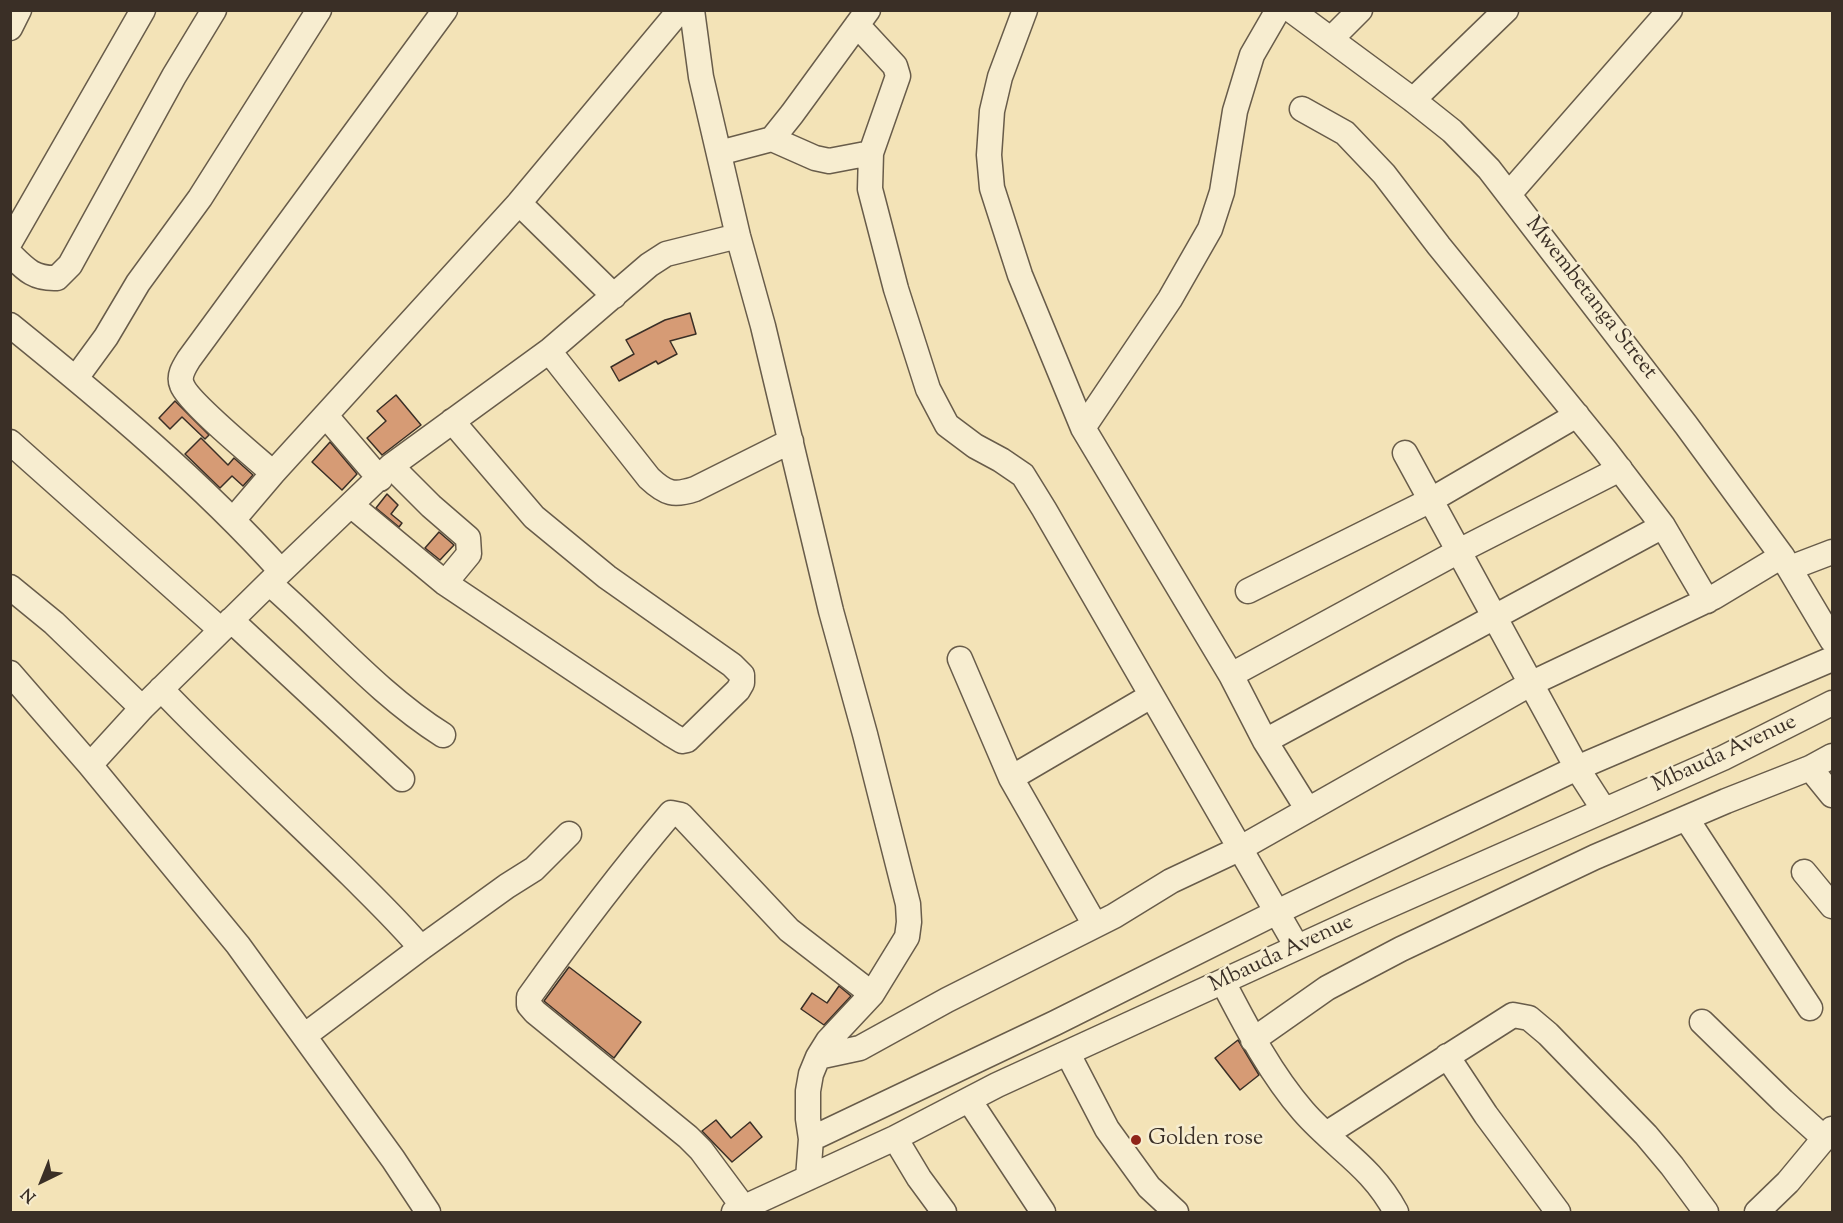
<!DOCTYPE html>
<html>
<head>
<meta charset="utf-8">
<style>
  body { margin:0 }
  #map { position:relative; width:1843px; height:1223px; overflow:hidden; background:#f3e3b7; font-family:"Sorts Mill Goudy",serif }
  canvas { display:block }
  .frame { position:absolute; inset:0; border:12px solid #3a2f26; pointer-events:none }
  .north { position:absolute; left:12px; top:1151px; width:60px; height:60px; -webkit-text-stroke:4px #f7edd0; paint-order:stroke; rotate:223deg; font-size:16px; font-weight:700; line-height:24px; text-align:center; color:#3a2f26 }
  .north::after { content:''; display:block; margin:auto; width:21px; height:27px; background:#3a2f26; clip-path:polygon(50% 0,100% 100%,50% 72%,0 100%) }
</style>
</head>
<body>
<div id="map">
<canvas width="1843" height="1223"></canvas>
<div class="frame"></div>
<div class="north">N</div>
</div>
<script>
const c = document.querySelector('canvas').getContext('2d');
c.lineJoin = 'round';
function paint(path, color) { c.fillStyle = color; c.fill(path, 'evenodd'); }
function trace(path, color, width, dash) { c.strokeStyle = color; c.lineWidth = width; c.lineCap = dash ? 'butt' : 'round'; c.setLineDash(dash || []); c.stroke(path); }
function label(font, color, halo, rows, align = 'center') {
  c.font = font + ' "Sorts Mill Goudy",serif'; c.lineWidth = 5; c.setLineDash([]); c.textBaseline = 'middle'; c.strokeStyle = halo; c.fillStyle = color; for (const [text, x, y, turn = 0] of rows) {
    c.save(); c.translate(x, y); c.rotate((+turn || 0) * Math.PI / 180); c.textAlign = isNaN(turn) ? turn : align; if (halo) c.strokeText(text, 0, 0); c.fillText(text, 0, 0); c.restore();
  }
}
const building = new Path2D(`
  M690 313 696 334 670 341 677 354 658 364 656 361 619 381 611 367 634 354 626 340 665 320Z
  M396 395 421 425 382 455 367 438 386 421 377 411Z
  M175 401 209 435 205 439 182 417 170 429 159 418Z
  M201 438 228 465 234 458 253 475 243 486 232 476 220 488 185 454Z
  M330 442 357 474 342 490 312 462Z
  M387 494 398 505 391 514 402 523 399 527 376 508Z
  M439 532 454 545 440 560 425 548Z
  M569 967 641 1022 614 1058 544 1001Z
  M839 986 851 996 824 1025 801 1009 812 993 827 1003Z
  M1238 1040 1259 1075 1240 1090 1215 1058Z
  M716 1120 731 1138 750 1122 762 1137 732 1162 702 1131Z`);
const minor = new Path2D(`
  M692 10 701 77 738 236 763 326 831 611 865 734 908 904 909 922 907 937 872 994 828 1041 818 1057 811 1074 808 1091V1119L811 1139 808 1178
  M1025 10 1000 77 992 111 989 155 992 188 1020 275 1083 428 1231 675 1265 741 1308 810
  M1291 10 1413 100 1452 131 1489 169 1686 425 1782 556 1832 640
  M857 25 895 66 898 76 871 153 870 189 896 289 928 389 947 425 975 446 1001 460 1023 475 1044 509 1297 947
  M10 28 19 10
  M1331 39 1360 10
  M1413 100 1506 10
  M1302 109 1345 133 1384 174 1439 246 1605 450 1663 526 1707 601
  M772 139 815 158 829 161 871 153
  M719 153 772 139 792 114 868 10
  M1509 194 1670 10
  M519 203 614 296
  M10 242 143 10
  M10 254C26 270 34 279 57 278L70 265 174 76 214 10
  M10 325C104 401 201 482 281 571
  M549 351 649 478C666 494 674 496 695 489L791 441
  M76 378 106 337 138 283 200 198 319 10
  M326 416 380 479
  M1083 428 1170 299 1210 229 1222 192 1235 111 1252 55 1278 10
  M10 442 221 630
  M1405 453 1577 768 1604 810
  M391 466 431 506 468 538 469 554 445 583
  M273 473C255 457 188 402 182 385 178 376 184 367 189 359L445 10
  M351 505 445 583 672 735 682 741 687 740 738 690 742 683V675L732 665 607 577 534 517 452 421
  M233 520 273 473 519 203 680 10
  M1790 568 1832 552
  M269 583C327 633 378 694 443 735
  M10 587 54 623 142 708
  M1248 591 1431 500 1577 415
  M231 620 402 779
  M960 659 1011 778 1095 925
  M10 673 90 765 238 945 393 1159 428 1212
  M1231 675 1459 551 1620 469
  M161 689C222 753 288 813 351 875 375 899 399 922 421 948
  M1265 741 1663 526
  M90 765 142 708 269 583 391 466 549 351 649 265 666 254 738 236
  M1810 768 1832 795
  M1011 778 1151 696
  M1686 818 1810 1008
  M1804 872 1832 906
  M1223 982C1246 1026 1270 1073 1303 1111 1336 1149 1371 1165 1396 1212
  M1702 1022 1783 1101 1824 1138
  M304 1036 421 948 507 886 534 869 569 834
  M1253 1040 1327 988 1401 949 1595 857 1726 801 1810 768 1832 756
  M1068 1054 1107 1129 1149 1187 1176 1212
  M1447 1056 1486 1115 1558 1212
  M818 1057 860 1048 947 1000 1114 916 1171 881 1239 849 1530 684 1714 597 1782 556
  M969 1100 1043 1212
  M1326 1134 1513 1015 1529 1018 1548 1034 1646 1135 1672 1166 1706 1212
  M895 1138 919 1178 944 1212
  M811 1139 1055 1023 1277 912 1577 768 1832 659
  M734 1212 895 1138 997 1085 1372 913 1723 758 1832 703
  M744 1212V1208L701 1150 688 1137 535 1012 529 1005V997C574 934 621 872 671 813L681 815 789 930 872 994
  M1757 1212 1788 1182 1832 1129`);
const markers = [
  [1136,1140,6,"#8f2418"]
];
const streetNames = [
  ["Mwembetanga Street",1590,299,52],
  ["Mbauda Avenue",1725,755,-25],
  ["Mbauda Avenue",1282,955,-25]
];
const poiNames = [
  ["Golden rose",1148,1140]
];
paint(building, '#d69b75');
trace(building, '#3a2f26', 1.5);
trace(minor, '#685c4a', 27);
trace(minor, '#f7edd0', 24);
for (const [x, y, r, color] of markers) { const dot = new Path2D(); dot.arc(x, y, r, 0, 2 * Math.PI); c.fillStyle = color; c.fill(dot); trace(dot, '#f7edd0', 2); }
label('22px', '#3a2f26', '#f7edd0', streetNames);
label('22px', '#3a2f26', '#f7edd0', poiNames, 'left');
</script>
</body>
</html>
